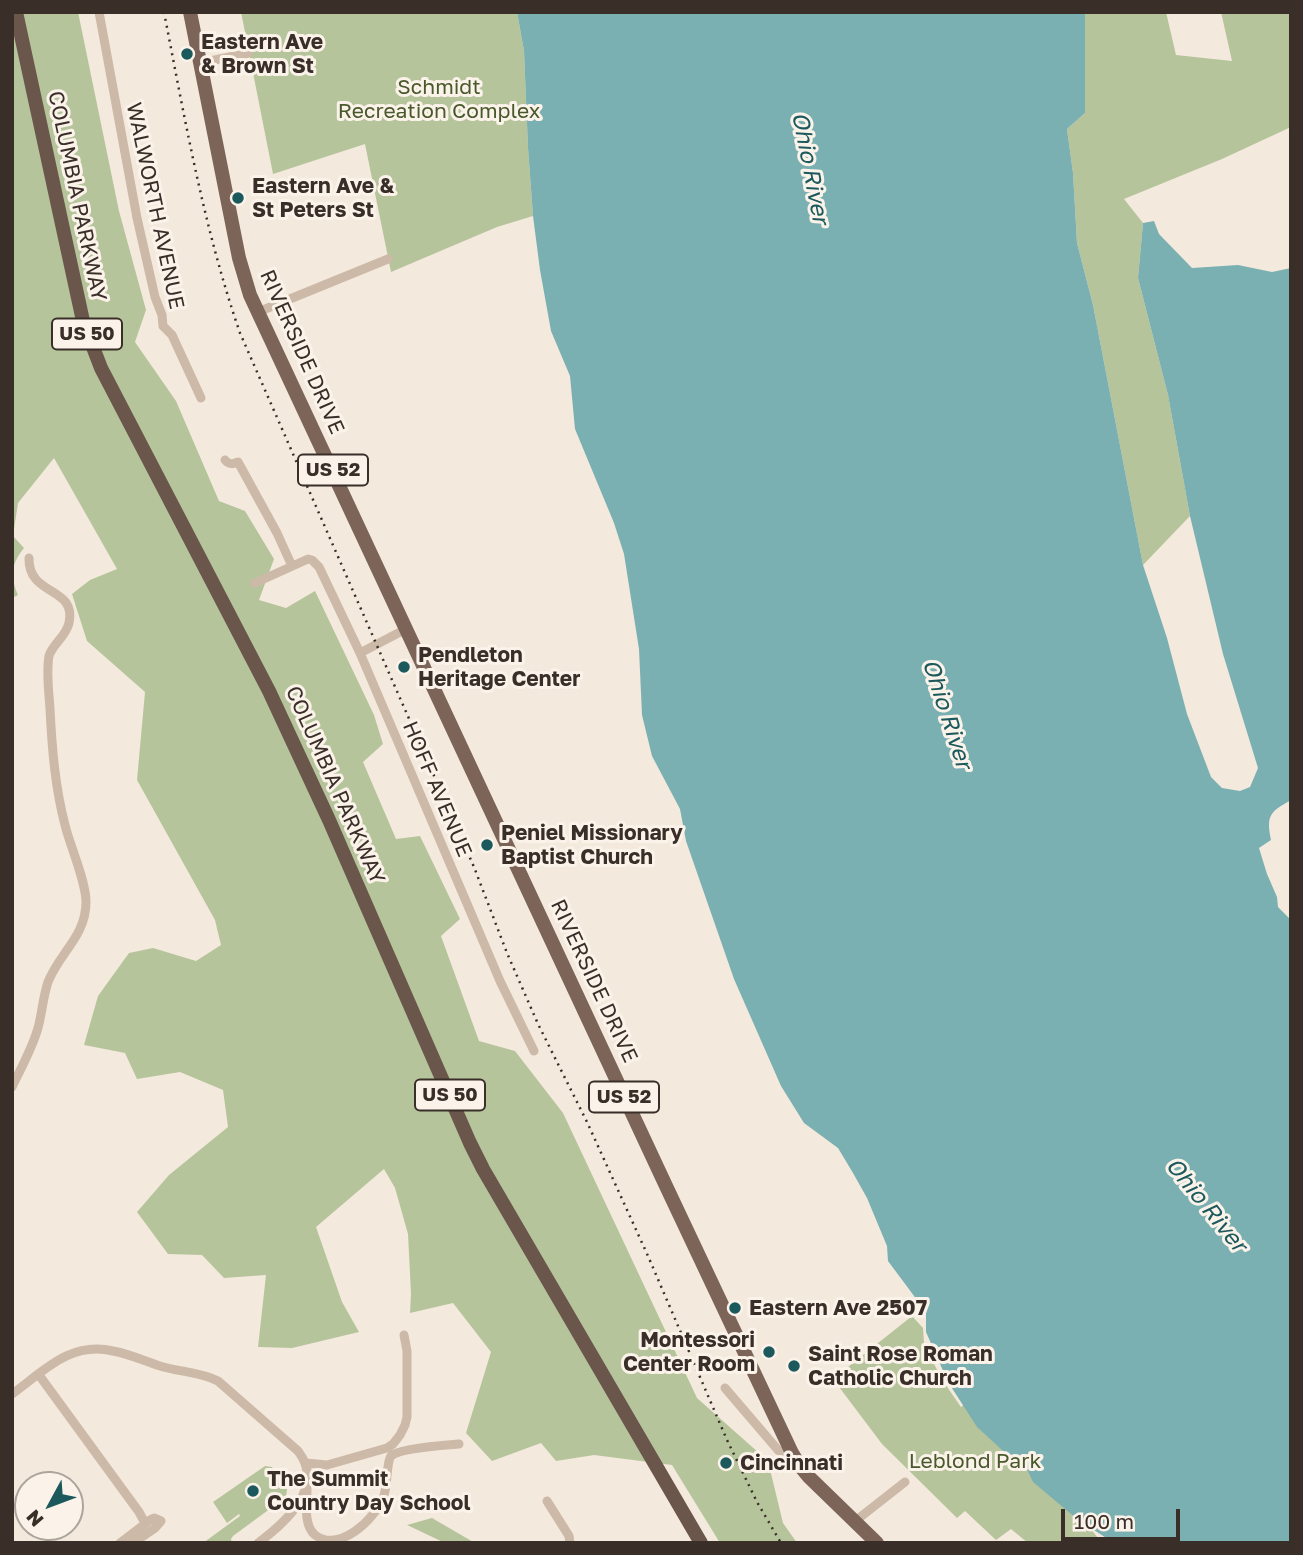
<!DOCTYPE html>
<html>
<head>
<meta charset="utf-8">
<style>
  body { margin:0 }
  #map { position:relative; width:1303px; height:1555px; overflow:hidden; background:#f4e9dd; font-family:"Golos Text",sans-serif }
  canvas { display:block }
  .frame { position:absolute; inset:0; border:14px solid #392e28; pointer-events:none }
  .north { position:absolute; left:14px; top:1471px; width:70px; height:70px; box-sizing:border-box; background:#fbf3ea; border:2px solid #ada49c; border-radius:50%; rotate:229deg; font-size:19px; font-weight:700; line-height:28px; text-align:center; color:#392e28 }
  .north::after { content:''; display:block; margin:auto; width:24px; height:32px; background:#1b595d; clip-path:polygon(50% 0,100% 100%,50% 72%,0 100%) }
  .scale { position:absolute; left:1061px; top:1509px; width:119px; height:32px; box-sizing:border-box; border:4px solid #392e28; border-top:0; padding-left:9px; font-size:21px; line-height:24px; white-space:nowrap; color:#392e28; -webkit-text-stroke:5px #fbf3ea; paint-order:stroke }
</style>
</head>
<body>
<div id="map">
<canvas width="1303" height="1555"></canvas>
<div class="frame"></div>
<div class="north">N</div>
<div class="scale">100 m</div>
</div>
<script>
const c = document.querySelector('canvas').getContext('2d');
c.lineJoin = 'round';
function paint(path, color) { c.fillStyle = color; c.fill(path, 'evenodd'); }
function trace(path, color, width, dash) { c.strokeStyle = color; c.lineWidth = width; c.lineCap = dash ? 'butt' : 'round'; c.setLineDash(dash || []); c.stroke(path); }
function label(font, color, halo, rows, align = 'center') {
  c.font = font + ' "Golos Text",sans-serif'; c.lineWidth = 6; c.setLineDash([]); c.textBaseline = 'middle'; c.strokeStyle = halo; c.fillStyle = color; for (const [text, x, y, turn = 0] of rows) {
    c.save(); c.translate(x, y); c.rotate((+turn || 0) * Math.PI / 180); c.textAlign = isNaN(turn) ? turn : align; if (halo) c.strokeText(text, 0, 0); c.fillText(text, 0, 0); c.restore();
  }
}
const green = new Path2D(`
  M12 12H78L119 211 146 310 135 342 176 401 219 501 245 511 274 559 259 600 286 608 315 591 374 715 383 744 363 762 396 839 420 836 460 919 441 936 479 1041 515 1051 563 1113 697 1398 768 1461 783 1523 797 1543H720L672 1465 594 1455 556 1461 541 1443 492 1461 466 1433 491 1352 453 1303 410 1313 411 1294 408 1234 395 1188 384 1169 316 1227 342 1302 359 1332 292 1348 258 1347 266 1275 224 1278 202 1255 168 1254 137 1212 169 1175 228 1127 223 1090 180 1072 137 1079 125 1053 84 1045 98 996 129 953 153 948 196 961 221 945 215 920 137 780 145 692 87 641 72 594 90 580 117 569 54 458 18 503 13 536 24 548C11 564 10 576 18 595L12 598Z
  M241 12H517L524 51 528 148 533 216 497 227 391 272 365 144 273 174Z
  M1085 12H1166L1176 55 1232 61 1221 12H1291V127L1222 159 1124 199 1143 223 1138 278 1168 395 1190 516 1143 565 1093 305 1077 243 1073 173 1067 129 1085 113Z
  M912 1316 923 1328 924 1343 933 1362 943 1381 961 1407 981 1391 1102 1543H1028L1011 1529 996 1540 965 1511 957 1518 882 1444 833 1379Z
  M265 1466 272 1467 287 1489 286 1497 233 1536 231 1539 232 1543H203L240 1516 239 1514 227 1523 213 1502Z
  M432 1518 475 1543H445L407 1525Z`);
const water = new Path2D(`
  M517 12H1085V113L1067 129 1073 173 1077 243 1093 305 1143 565 1167 638 1187 714 1211 777 1222 788 1240 791 1250 787 1258 768 1223 654 1190 516 1168 395 1138 278 1143 223 1154 221 1159 234 1192 268 1238 265 1272 272 1291 268V800C1270 812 1266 815 1271 840L1259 848 1267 874 1277 897 1278 907 1291 920V1543H1114L1077 1519 1033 1482 1024 1463 1002 1450 977 1427 948 1382 926 1332V1312L888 1261 887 1246 867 1198 853 1173 838 1148 804 1123 781 1086 734 979 686 841 680 809 652 756 642 715 639 649 624 554 614 523 575 429 570 376 551 331 540 270 533 216 528 148 524 51Z`);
const minor = new Path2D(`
  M99 12 137 218 155 297 162 315 163 326 172 335 201 398
  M200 63 249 53
  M258 312 388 259
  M225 460C229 465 233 464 238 462L277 533 292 566
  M255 583 308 559 312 560 319 567 360 653 500 981 534 1051
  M360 653 406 629
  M12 1087C21 1068 32 1049 38 1028 42 1013 43 997 48 982 60 952 86 936 86 902 86 881 70 846 65 825 55 787 52 748 50 709 49 692 46 673 49 656 53 643 66 637 69 623 77 586 28 597 29 558
  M39 1375 139 1512 145 1523
  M725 1388 778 1450 793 1461
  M12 1394C44 1371 70 1341 113 1351 130 1354 144 1361 160 1366 180 1372 200 1372 218 1381L298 1451C326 1487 285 1523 258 1543
  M306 1463 327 1465 387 1448 393 1444 400 1435 405 1425 407 1417V1351L404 1335
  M307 1488C307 1502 303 1525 315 1535 339 1553 374 1520 383 1498 388 1488 386 1462 391 1456 399 1448 446 1445 459 1444
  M547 1501 569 1536 570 1543
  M854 1522 905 1482
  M120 1543 150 1520 154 1518 161 1521 155 1528 133 1543`);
const primary = new Path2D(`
  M190 12 239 258 250 295 666 1186 792 1453 800 1466 809 1477 877 1543`);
const trunk = new Path2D(`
  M16 12 83 321 101 368 269 691 329 820 470 1143 483 1169 701 1543`);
const rail = new Path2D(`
  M164 12C185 120 204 229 240 333L474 867 507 953 538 1024 587 1122 648 1256 727 1440 757 1502 781 1543`);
const markers = [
  [187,54,7,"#1b595d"],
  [238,198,7,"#1b595d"],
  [404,667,7,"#1b595d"],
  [487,845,7,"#1b595d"],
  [735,1308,7,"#1b595d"],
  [769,1352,7,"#1b595d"],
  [794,1366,7,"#1b595d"],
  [726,1463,7,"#1b595d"],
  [253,1491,7,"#1b595d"]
];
const shields = [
  [87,334,70],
  [333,470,70],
  [450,1095,70],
  [624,1097,70]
];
const shieldNames = [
  ["US 50",87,334],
  ["US 52",333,470],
  ["US 50",450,1095],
  ["US 52",624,1097]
];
const poiNames = [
  ["Eastern Ave",201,42],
  ["& Brown St",201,66],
  ["Eastern Ave &",252,186],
  ["St Peters St",252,210],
  ["Pendleton",418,655],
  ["Heritage Center",418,679],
  ["Peniel Missionary",501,833],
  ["Baptist Church",501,857],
  ["Eastern Ave 2507",749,1308],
  ["Montessori",755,1340,"right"],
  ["Center Room",755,1364,"right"],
  ["Saint Rose Roman",808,1354],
  ["Catholic Church",808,1378],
  ["Cincinnati",740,1463],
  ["The Summit",267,1479],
  ["Country Day School",267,1503]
];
const parkNames = [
  ["Schmidt",439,87],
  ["Recreation Complex",439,111],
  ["Leblond Park",975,1461]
];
const streetNames = [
  ["COLUMBIA PARKWAY",77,196,78],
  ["WALWORTH AVENUE",155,206,78],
  ["RIVERSIDE DRIVE",302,352,66],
  ["COLUMBIA PARKWAY",335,785,66],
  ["HOFF AVENUE",437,789,67],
  ["RIVERSIDE DRIVE",594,981,65]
];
const waterNames = [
  ["Ohio River",810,168,79],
  ["Ohio River",947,714,72],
  ["Ohio River",1206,1205,51]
];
paint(green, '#b6c49c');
paint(water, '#7ab0b2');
trace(minor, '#cdb9a8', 9);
trace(primary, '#7c6459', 14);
trace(trunk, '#6b564c', 14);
trace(rail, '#392e28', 2.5, [2, 5]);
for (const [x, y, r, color] of markers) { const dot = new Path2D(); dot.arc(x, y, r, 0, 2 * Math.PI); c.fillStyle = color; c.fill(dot); trace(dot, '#fbf3ea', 2.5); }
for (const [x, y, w] of shields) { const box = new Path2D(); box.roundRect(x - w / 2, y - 15.5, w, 31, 5); c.fillStyle = '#fbf3ea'; c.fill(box); trace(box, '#392e28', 2); }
label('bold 19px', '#392e28', null, shieldNames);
label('bold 21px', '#392e28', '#fbf3ea', poiNames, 'left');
label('21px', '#48592b', '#fbf3ea', parkNames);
label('21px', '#392e28', '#fbf3ea', streetNames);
label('italic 23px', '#1b595d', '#fbf3ea', waterNames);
</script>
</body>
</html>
